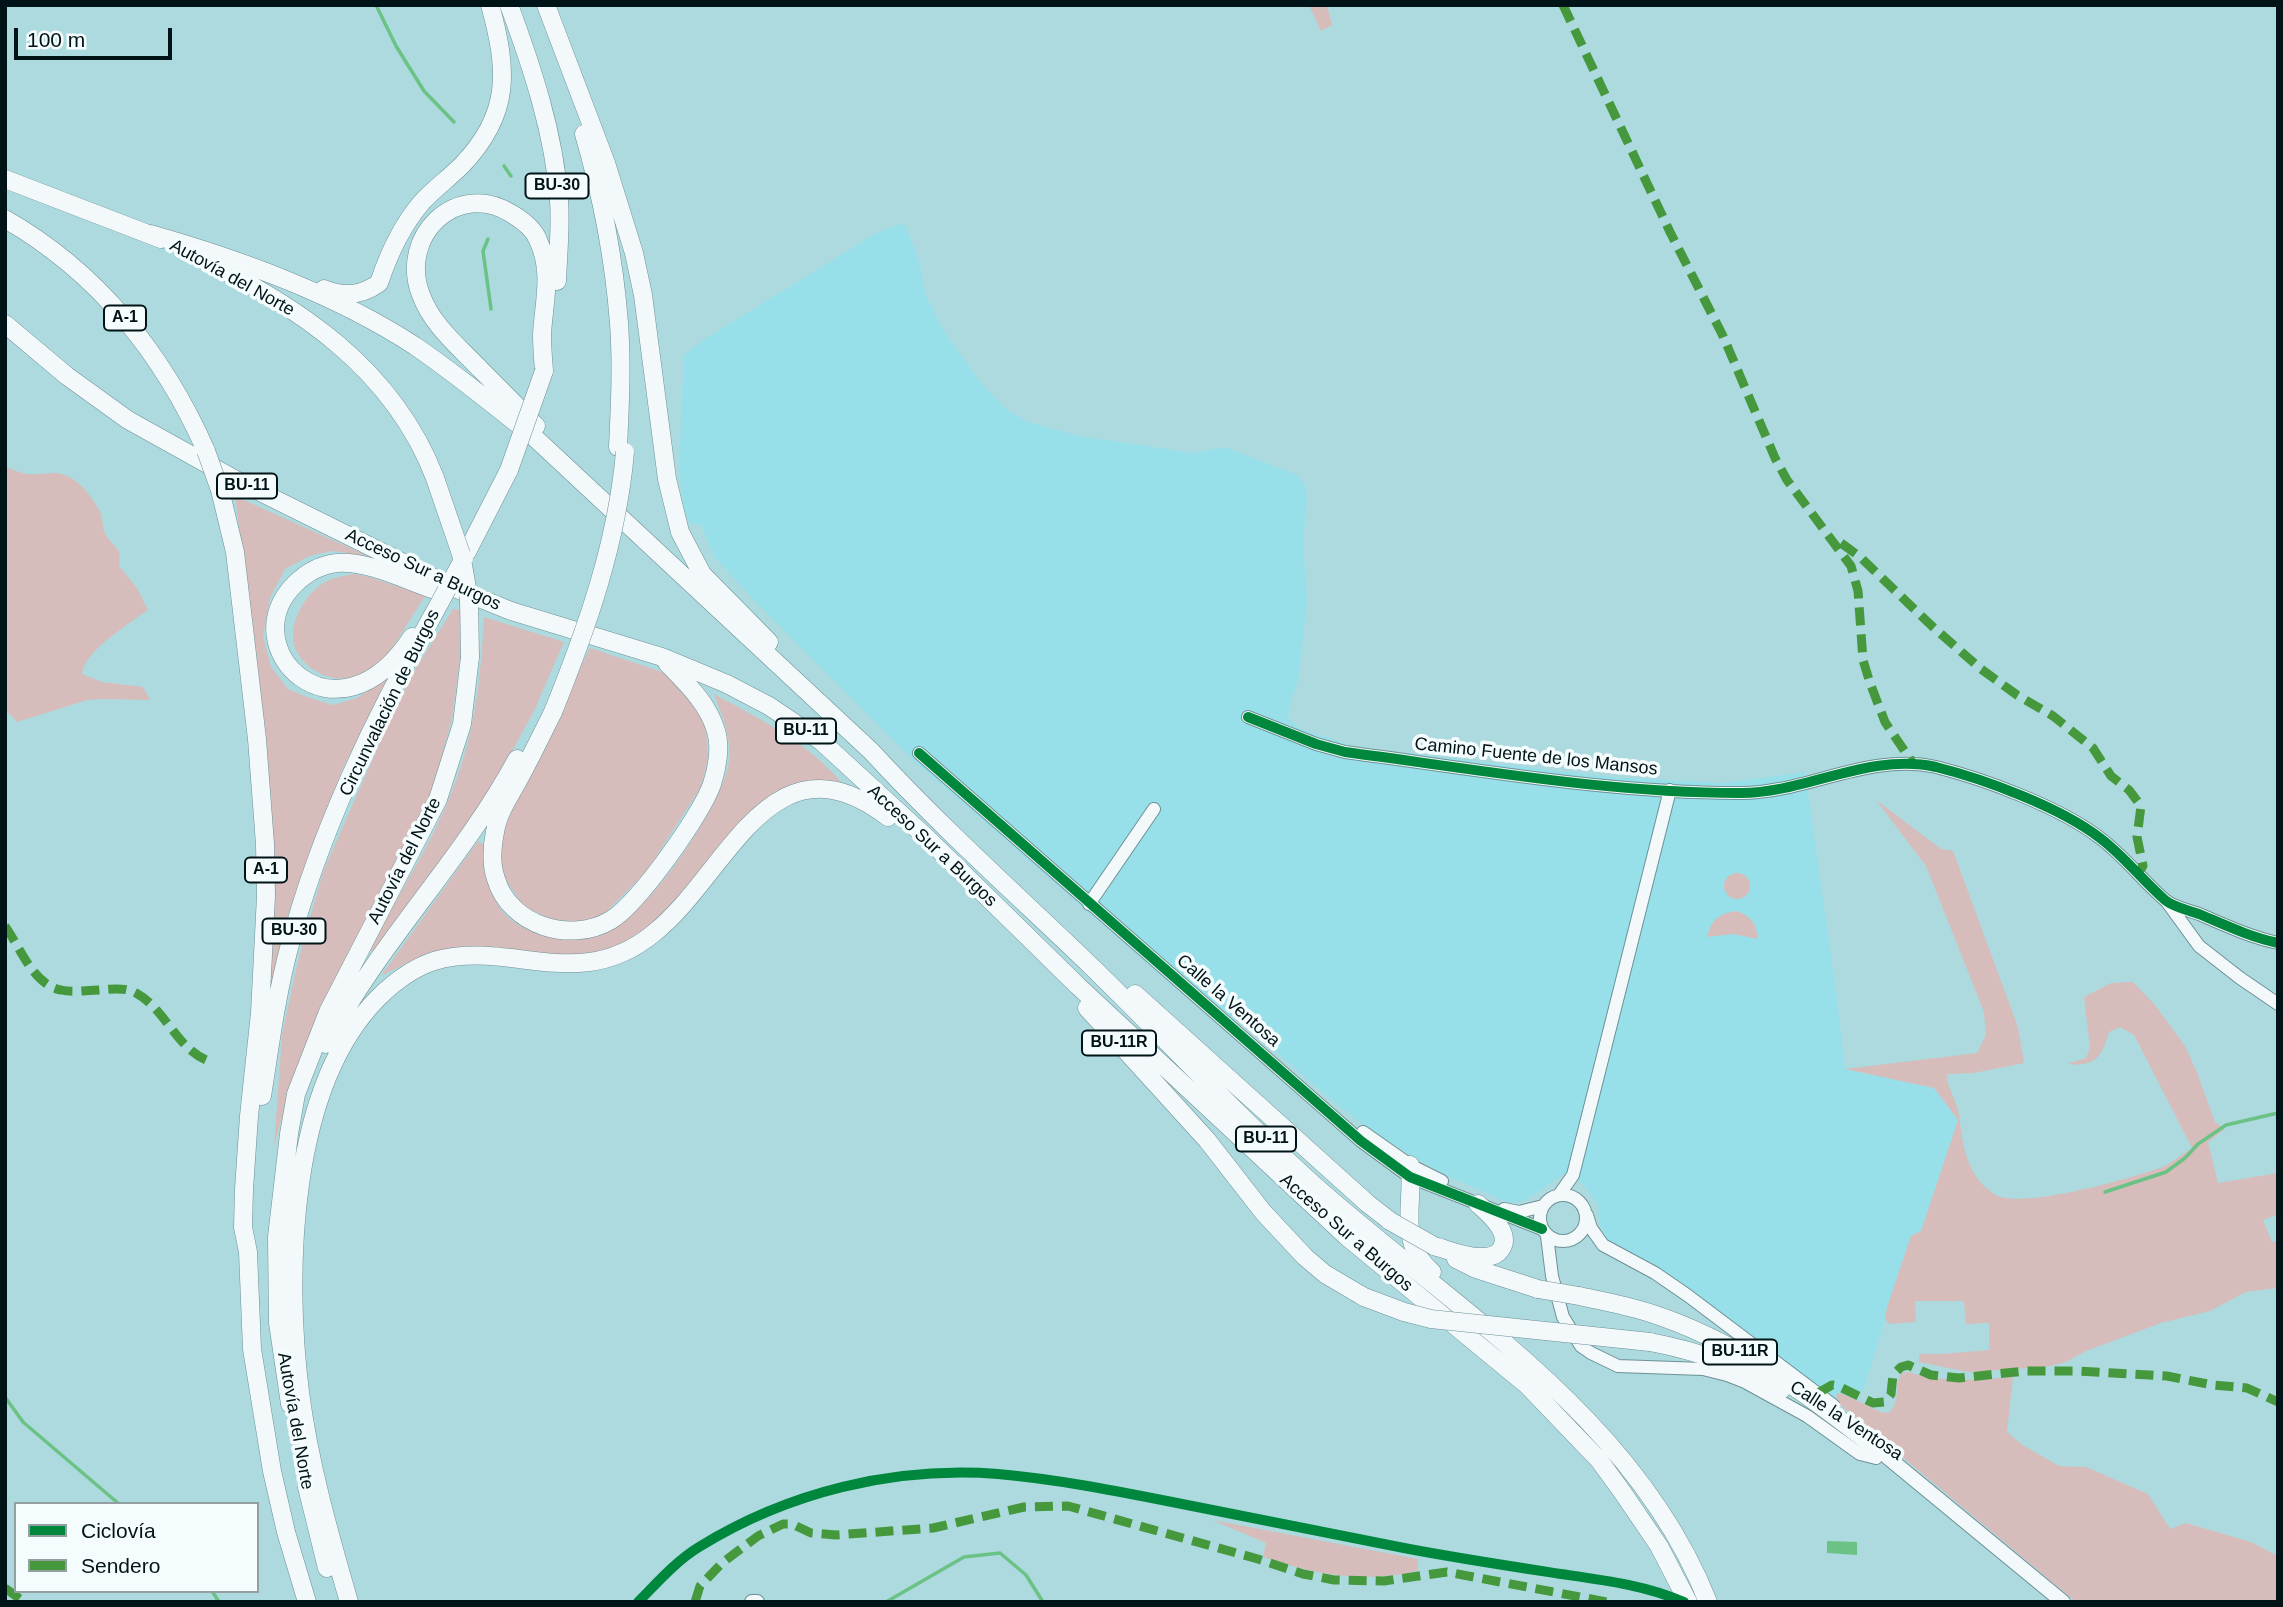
<!DOCTYPE html>
<html>
<head>
<meta charset="utf-8">
<style>
  body { margin:0 }
  #map { position:relative; width:2283px; height:1607px; overflow:hidden; background:#addadf; font-family:Arial,sans-serif }
  canvas { display:block }
  .frame { position:absolute; inset:0; border:7px solid #001316; pointer-events:none }
  .legend { position:absolute; left:14px; top:1502px; width:245px; height:91px; box-sizing:border-box; background:#f5fcfd; border:2px solid #939fa1; margin:0; padding:9px 12px; list-style:none; font-size:21px; color:#001316 }
  .legend li { display:flex; align-items:center; gap:14px; height:35px }
  .legend b { width:35px; border:2px solid #939fa1 }
  .scale { position:absolute; left:14px; top:28px; width:158px; height:32px; box-sizing:border-box; border:4px solid #001316; border-top:0; padding-left:9px; font-size:21px; line-height:24px; white-space:nowrap; color:#001316; -webkit-text-stroke:5px #f5fcfd; paint-order:stroke }
</style>
</head>
<body>
<div id="map">
<canvas width="2283" height="1607"></canvas>
<div class="frame"></div>
<ul class="legend">
<li><b style="height:9px;background:#00873e"></b>Ciclovía</li>
<li><b style="height:9px;background:#46983d"></b>Sendero</li>
</ul>
<div class="scale">100 m</div>
</div>
<script>
const c = document.querySelector('canvas').getContext('2d');
c.lineJoin = 'round';
function paint(path, color) { c.fillStyle = color; c.fill(path, 'evenodd'); }
function trace(path, color, width, dash) { c.strokeStyle = color; c.lineWidth = width; c.lineCap = dash ? 'butt' : 'round'; c.setLineDash(dash || []); c.stroke(path); }
function label(font, color, halo, rows, align = 'center') {
  c.font = font + ' Arial,sans-serif'; c.lineWidth = 7; c.setLineDash([]); c.textBaseline = 'middle'; c.strokeStyle = halo; c.fillStyle = color; for (const [text, x, y, turn = 0] of rows) {
    c.save(); c.translate(x, y); c.rotate((+turn || 0) * Math.PI / 180); c.textAlign = isNaN(turn) ? turn : align; if (halo) c.strokeText(text, 0, 0); c.fillText(text, 0, 0); c.restore();
  }
}
const built = new Path2D(`
  M899 224 906 226 919 261 926 296 945 333 981 383 1006 409 1028 422 1079 436 1193 453 1225 447 1297 475 1304 483 1307 496 1303 543 1307 602 1298 681 1290 704 1288 719 1301 729 1355 747 1611 777 1726 783 1805 772 1837 998 1845 1069 1934 1088 1958 1120 1921 1231 1911 1236 1887 1307 1885 1320 1863 1390 1849 1400H1836L1690 1289 1656 1266 1607 1239 1599 1224 1598 1205 1583 1184 1564 1174 1526 1200 1514 1203 1504 1201 1448 1176 1412 1156 1369 1129 1329 1098 1238 1018 1226 1032 912 759 752 598 714 556 701 525 690 523 684 511 679 466 684 355 705 339 873 235Z`);
const green = new Path2D(`
  M1309 5H1327L1332 25 1321 31Z
  M5 466C25 476 31 475 52 473 75 472 91 495 100 512 103 519 102 527 105 533 112 548 123 545 119 566L137 588 148 610C130 623 84 651 82 674L102 682 143 687 150 700 105 699 87 700 17 722 5 709Z
  M235 496 368 556 332 551 309 556 285 569 270 598 263 636 271 667 288 689 307 697 333 705 357 698 389 677 343 768 286 920 269 997 258 676Z
  M355 574 369 577 426 596C407 620 394 655 367 672 344 687 310 676 297 652 285 630 302 599 319 586 329 578 342 576 355 574Z
  M453 609 462 610 460 658 452 719 434 785 289 1091 274 1147 282 1035 298 961 323 872 392 715 416 668Z
  M484 617 564 642 534 711 481 808 373 952 368 949C401 891 439 833 460 769 477 720 481 668 484 617Z
  M590 648 668 674 699 712 706 728 708 759 701 787 646 872 604 914 578 923 552 919 524 907 502 874 500 838 517 795Z
  M714 694C758 718 809 743 841 782L810 781 725 845 646 934 611 953 562 958 499 949 423 955 381 976 478 841 485 846C483 871 490 902 510 919 534 939 579 944 607 932 648 915 719 809 728 767 733 740 723 719 714 694Z
  M1876 800 1941 849 1953 851 2018 1027 2024 1063 1974 1073 1947 1074C1947 1089 1957 1100 1959 1115 1963 1145 1966 1175 1994 1194 2019 1211 2131 1178 2160 1168 2171 1164 2182 1154 2192 1148L2134 1035 2120 1027 2109 1032C2102 1057 2095 1067 2067 1064L2086 1058 2090 1048 2084 997 2111 983 2133 982 2155 1005 2185 1046 2198 1075 2215 1122 2225 1129 2208 1142 2218 1183 2278 1173V1214L2263 1220 2272 1242 2278 1241V1288L2246 1292 2210 1311 2161 1323 2086 1351 2066 1362 2046 1367 1968 1372 1919 1362V1354H1942L1989 1350V1323L1966 1324 1964 1301H1915L1916 1322 1890 1324 1885 1320 1887 1307 1911 1236 1921 1231 1958 1120 1934 1088 1845 1069 1977 1053 1986 1035 1984 1012 1926 866Z
  M1724 886a13 13 0 1 1 26 0a13 13 0 1 1-26 0Z
  M1737 911C1752 917 1756 923 1758 939L1733 934 1707 937C1711 920 1719 913 1737 911Z
  M1908 1372C1943 1383 1976 1380 2013 1377L2007 1432 2021 1444 2059 1466 2086 1467 2148 1494 2170 1529 2186 1523 2251 1542 2278 1556V1602H2076L1840 1405 1836 1395 1838 1393 1843 1394 1883 1413 1890 1412C1902 1398 1893 1386 1902 1373Z
  M1212 1520 1418 1559 1417 1571C1363 1584 1314 1574 1263 1557L1266 1543Z`);
const water = new Path2D(`
  M1827 1541 1857 1542V1555L1827 1553Z`);
const stream = new Path2D(`
  M376 5 396 46 424 91 454 122
  M504 166 511 176
  M488 239 483 251 491 309
  M2105 1192 2166 1172 2185 1158 2198 1144 2226 1125 2278 1113
  M5 1397 23 1422 119 1504
  M212 1591 219 1602
  M886 1602 964 1557 1000 1553 1026 1575 1043 1602
  M1123 1602H1129`);
const minor = new Path2D(`
  M1248 717 1316 744 1345 752C1475 769 1607 793 1739 793 1805 794 1868 752 1936 767 1984 779 2060 807 2100 838 2124 856 2142 880 2165 900 2173 907 2188 910 2199 914 2225 925 2250 937 2278 943
  M919 753 1361 1141 1410 1177 1542 1229
  M2167 902 2199 946 2240 978 2278 1004
  M1089 904 1154 809
  M1363 1132 1410 1165 1442 1181
  M1540 1218a23 23 0 1 1 46 0a23 23 0 1 1-46 0Z
  M1559 1195 1573 1175 1670 790
  M1504 1209 1519 1212 1543 1206
  M1587 1215 1591 1228 1603 1245 1655 1273 1687 1295 1833 1405
  M1547 1236 1552 1276 1563 1317 1581 1346 1591 1353 1618 1366 1703 1369 1727 1375 1745 1382 1807 1416 1860 1454 1876 1458`);
const major = new Path2D(`
  M1880 1451 2063 1602
  M752 1602H757`);
const highway = new Path2D(`
  M509 5C532 67 554 133 559 200 561 227 558 254 557 281
  M546 5 606 163 634 253 643 295 667 479 680 532 702 574 769 642
  M584 134C602 196 614 259 619 323 622 364 620 406 618 447
  M5 179 161 239
  M5 219C98 272 164 355 206 451
  M150 234C241 260 335 294 415 346 456 374 495 406 534 437L871 751C941 827 1017 895 1091 966 1166 1039 1237 1116 1315 1186 1457 1312 1635 1417 1708 1602
  M195 256C297 305 393 368 435 478
  M324 289C344 297 361 296 379 283 388 256 403 224 422 202 434 189 449 178 462 165 511 114 508 70 490 5
  M5 324 67 376 128 420 236 480 454 588 511 611 662 657 727 684 769 706 821 741 928 839 1078 986 1346 1236 1527 1385 1599 1460 1623 1493 1659 1546 1688 1602
  M536 426C518 407 499 388 480 369 458 346 432 325 421 295 398 236 457 179 512 214 522 220 534 229 538 240 553 272 544 301 542 334 542 346 543 359 544 371
  M220 490 235 552 257 739 265 844 266 896 260 1013 249 1116 244 1189 243 1227 248 1252 252 1349 272 1471 286 1532 307 1602
  M467 552 509 470
  M412 637C336 753 231 647 295 584 306 573 320 565 337 563 369 561 405 580 435 590
  M553 712C542 734 531 757 519 779 510 796 498 812 495 832 492 846 491 865 496 879 510 926 571 944 611 920 638 904 702 814 712 784 717 769 721 747 716 731 708 703 686 683 667 663
  M1135 994 1367 1203 1390 1221
  M1087 1008 1207 1140 1263 1212 1305 1257 1325 1274 1364 1297
  M326 1044C379 942 463 860 517 759
  M262 1096C270 1046 276 997 289 948 318 836 375 715 433 615
  M1410 1165C1414 1205 1397 1242 1432 1272
  M1434 1246C1449 1250 1466 1258 1482 1257 1489 1257 1497 1256 1501 1249 1512 1233 1489 1214 1478 1204
  M1456 1259 1476 1269 1538 1289
  M1579 1296C1602 1301 1625 1305 1647 1312 1736 1340 1808 1394 1880 1451
  M1650 1342C1697 1351 1740 1365 1781 1390
  M290 1404 278 1323 277 1237 289 1134 296 1094 328 1012 438 799 462 724 470 657
  M307 1487 327 1568
  M349 1602C329 1533 309 1463 300 1392 285 1274 289 1087 378 998 393 983 413 968 434 961 510 939 579 995 654 933 729 873 771 728 888 817`);
const highwayBridge = new Path2D(`
  M206 451 220 490
  M509 470 544 371
  M435 478 461 554 469 599 470 657
  M433 615 464 558
  M553 712C587 628 617 543 625 452
  M1390 1221 1434 1246
  M1538 1289 1579 1296
  M1364 1297 1404 1312 1431 1319 1650 1342`);
const quiet = new Path2D(`
  M1563 5 1670 232 1723 336 1775 458 1787 480 1851 566 1858 591 1863 660 1870 683 1885 722 1912 762
  M1841 543 1859 556 1933 627 1981 669 2017 695 2053 716 2093 748 2111 776 2129 790 2141 806 2137 837 2143 866 2138 873
  M5 926C20 947 33 985 61 990 73 993 86 990 99 990 111 989 125 987 136 993 167 1010 176 1050 211 1062
  M1818 1393 1832 1385 1838 1386 1873 1403 1885 1402 1891 1394 1893 1375 1901 1367 1908 1365 1931 1375 1959 1378 2025 1371H2077L2167 1376 2213 1385 2247 1388 2278 1402
  M5 1588 24 1602
  M695 1602 700 1586 722 1563 758 1536 783 1524H792L811 1533 836 1535 933 1528 1024 1507 1068 1506 1258 1559 1303 1574 1334 1580 1384 1581 1447 1572 1607 1602`);
const cycleway = new Path2D(`
  M1248 717 1316 744 1345 752C1475 769 1607 793 1739 793 1805 794 1868 752 1936 767 1984 779 2060 807 2100 838 2124 856 2142 880 2165 900 2173 907 2188 910 2199 914 2225 925 2250 937 2278 943
  M919 753 1361 1141 1410 1177 1542 1229
  M638 1602C657 1583 676 1561 699 1547 788 1492 894 1466 998 1474 1055 1479 1111 1490 1167 1501 1246 1516 1325 1533 1404 1548 1456 1558 1509 1566 1561 1574 1603 1580 1645 1585 1684 1602`);
const shields = [
  [557,186,63],
  [125,318,42],
  [247,486,60],
  [806,731,60],
  [266,870,42],
  [294,931,63],
  [1119,1043,74],
  [1266,1139,60],
  [1740,1352,74]
];
const shieldNames = [
  ["BU-30",557,186],
  ["A-1",125,318],
  ["BU-11",247,486],
  ["BU-11",806,731],
  ["A-1",266,870],
  ["BU-30",294,931],
  ["BU-11R",1119,1043],
  ["BU-11",1266,1139],
  ["BU-11R",1740,1352]
];
const streetNames = [
  ["Autovía del Norte",232,278,29],
  ["Acceso Sur a Burgos",423,570,25],
  ["Circunvalación de Burgos",390,703,-64],
  ["Camino Fuente de los Mansos",1536,757,6],
  ["Acceso Sur a Burgos",932,846,43],
  ["Autovía del Norte",405,861,-63],
  ["Calle la Ventosa",1228,1001,41],
  ["Acceso Sur a Burgos",1346,1233,41],
  ["Autovía del Norte",295,1421,80],
  ["Calle la Ventosa",1846,1421,33]
];
paint(built, '#98e0e9');
paint(green, '#d6bdbb');
paint(water, '#6bc285');
trace(stream, '#6bc285', 3.5);
trace(minor, '#6c9196', 14);
trace(major, '#6c9196', 16);
trace(highway, '#6c9196', 19);
trace(minor, '#f3f9fa', 12);
trace(major, '#f3f9fa', 14);
trace(highway, '#f3f9fa', 18);
trace(highwayBridge, '#6c9196', 19, []);
trace(highwayBridge, '#f3f9fa', 18);
trace(quiet, '#46983d', 9, [18, 9]);
trace(cycleway, '#00873e', 10);
for (const [x, y, w] of shields) { const box = new Path2D(); box.roundRect(x - w / 2, y - 12.5, w, 25, 5); c.fillStyle = '#f5fcfd'; c.fill(box); trace(box, '#001316', 2); }
label('bold 16px', '#001316', null, shieldNames);
label('18px', '#001316', '#f5fcfd', streetNames);
</script>
</body>
</html>
